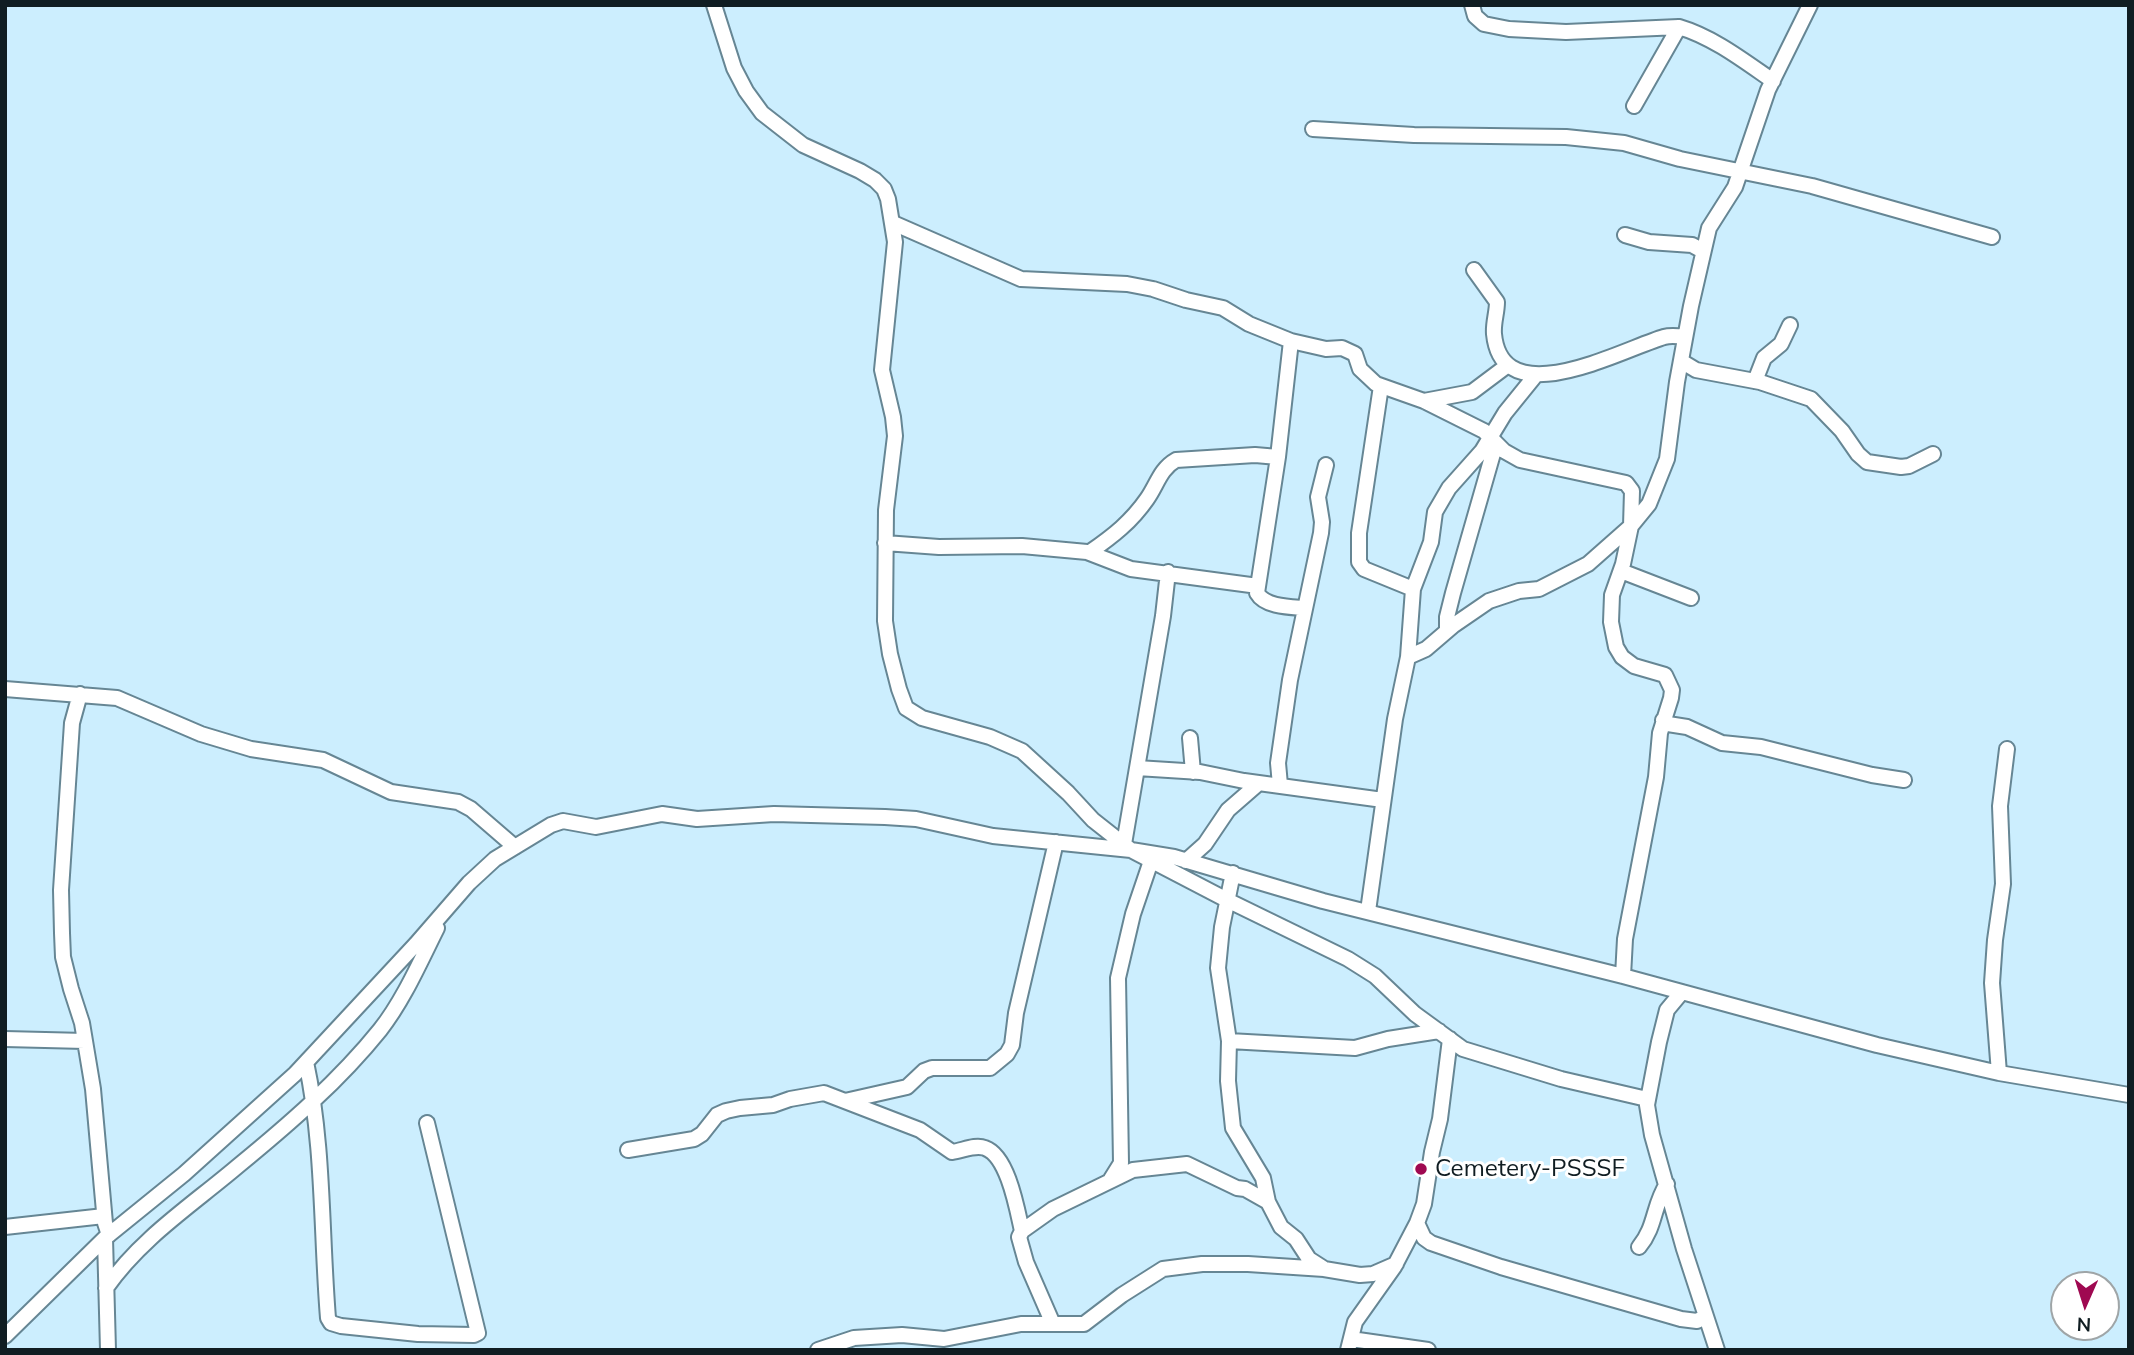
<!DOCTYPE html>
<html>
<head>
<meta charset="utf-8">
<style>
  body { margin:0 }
  #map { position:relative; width:2134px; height:1355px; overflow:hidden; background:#cceefe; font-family:Mulish,sans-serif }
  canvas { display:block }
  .frame { position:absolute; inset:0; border:7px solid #101d22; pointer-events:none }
  .north { position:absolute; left:2050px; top:1271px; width:70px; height:70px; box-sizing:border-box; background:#fff; border:2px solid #9fa5a7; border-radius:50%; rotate:183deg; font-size:19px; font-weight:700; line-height:28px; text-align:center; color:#101d22 }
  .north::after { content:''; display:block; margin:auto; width:24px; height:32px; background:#9f0951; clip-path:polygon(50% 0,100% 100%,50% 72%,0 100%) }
</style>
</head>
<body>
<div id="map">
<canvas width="2134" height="1355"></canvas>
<div class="frame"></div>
<div class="north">N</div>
</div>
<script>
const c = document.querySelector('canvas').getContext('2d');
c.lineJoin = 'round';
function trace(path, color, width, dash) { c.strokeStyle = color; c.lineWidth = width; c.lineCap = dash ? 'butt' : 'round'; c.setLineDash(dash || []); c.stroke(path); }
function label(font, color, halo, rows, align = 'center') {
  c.font = font + ' Mulish,sans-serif'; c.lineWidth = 6; c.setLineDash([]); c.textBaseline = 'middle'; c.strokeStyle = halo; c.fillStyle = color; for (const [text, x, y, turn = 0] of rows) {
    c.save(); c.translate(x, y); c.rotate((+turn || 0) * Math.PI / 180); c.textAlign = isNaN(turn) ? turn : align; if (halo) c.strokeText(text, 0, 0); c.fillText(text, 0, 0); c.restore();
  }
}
const minor = new Path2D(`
  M714 5 734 68 746 91 762 113 803 145 860 171 875 180 884 189 888 199 895 242 882 370 893 417 895 436 886 510 885 621 890 654 899 689 906 708 922 718 990 737 1022 751 1068 793 1093 820 1131 850 1227 900 1348 959 1375 976 1415 1014 1463 1049 1561 1079 1647 1099
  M1472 5 1475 16 1484 24 1509 29 1566 32 1679 27C1713 37 1744 61 1773 81
  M1634 106 1679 27
  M1313 129 1414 135 1566 137 1624 143 1680 159 1812 186 1992 237
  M893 223 1021 279 1127 284 1153 289 1186 300 1223 308 1249 324 1291 341 1326 349 1342 348 1355 354 1360 369 1376 384 1424 401 1484 431 1504 451 1520 460 1626 483 1632 491 1631 526 1588 564 1539 589 1519 591 1489 601 1454 625 1426 649 1408 657
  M1625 235 1649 242 1692 245 1703 251
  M1474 270 1497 302C1497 313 1493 323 1494 334 1502 416 1623 349 1664 337 1671 335 1678 336 1685 337
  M1291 341 1278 457 1257 593C1265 607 1290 607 1304 608
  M1681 361 1696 370 1760 382 1811 399 1842 431 1858 454 1867 462 1901 467 1909 466 1933 454
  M1755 381 1764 358 1781 344 1790 325
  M1381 386 1359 533V562L1364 569 1413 589
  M1424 401 1472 392 1508 365
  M885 543 939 547 1022 546 1087 552 1131 569 1258 586
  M1090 552C1113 536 1131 522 1147 499 1157 485 1160 469 1176 460L1255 455 1278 457
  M1621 571 1691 598
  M1447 631V617L1453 593 1496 443
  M5 689 117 698 201 734 251 749 323 760 391 792 458 802 471 809 515 847
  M80 694 72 723 61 890 62 933 63 957 71 989 82 1023 93 1089 105 1223 109 1235
  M1663 720 1668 724 1687 727 1722 743 1761 747 1872 775 1904 780
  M1190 738 1193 772
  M1137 768 1200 772 1244 781 1383 800
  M1280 785 1278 763 1290 680 1321 533 1322 522 1318 497 1326 465
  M1124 844 1163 616 1168 572
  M1186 861 1205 844 1228 810 1259 783
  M1233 873 1222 927 1218 968 1229 1041 1228 1081 1233 1128 1263 1178 1268 1202 1281 1227 1296 1239 1309 1259 1323 1268
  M1368 911 1395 719 1408 657 1413 589 1431 542 1435 512 1449 488 1482 451 1505 413 1535 376
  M1623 976 1625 939 1656 777 1660 733 1671 698 1672 690 1665 675 1634 666 1622 657 1616 647 1611 622 1612 595 1623 564 1631 526 1649 504 1667 459 1677 382 1691 306 1709 228 1735 187 1768 90 1810 5
  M1682 992 1667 1010 1659 1042 1647 1105 1652 1135 1684 1249 1717 1350
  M5 1039 85 1041
  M1229 1041 1355 1048 1388 1039 1439 1031
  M306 1062C324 1145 321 1233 328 1318L331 1323 341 1326 418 1334 474 1335 478 1333 427 1123
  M1999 1073 1992 983 1995 940 2003 884 2000 806 2007 749
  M845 1101 907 1087 924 1071 932 1068H990L1007 1054 1012 1045 1016 1013 1056 842
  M628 1150 694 1139 702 1134 717 1115 726 1111 740 1108 773 1105 790 1099 824 1093 920 1130 952 1152C962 1151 975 1144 985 1148 1008 1156 1017 1209 1022 1231
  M1111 1179 1121 1163 1118 978 1133 914 1151 861
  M1417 1223 1424 1238 1431 1243 1501 1267 1681 1319 1697 1321 1705 1317
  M5 1227 104 1216
  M105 1238 108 1350
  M1639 1247C1656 1227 1653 1205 1667 1184
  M106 1288C141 1238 192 1205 238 1166 288 1125 339 1081 380 1030 403 1001 420 962 437 928
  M1053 1324 1026 1262 1019 1237 1022 1231 1053 1209 1133 1170 1187 1164 1237 1188 1245 1189 1268 1202
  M5 1336 105 1238 184 1174 295 1074 416 944 469 883 495 859 551 825 563 821 596 827 662 814 697 819 774 814 885 817 916 819 993 836 1131 850 1174 857 1323 901 1623 976 1877 1045 1999 1073 2129 1095
  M1351 1339 1428 1350
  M818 1350 854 1338 902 1335 944 1339 1021 1324H1084L1122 1295 1163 1269 1202 1264H1248L1324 1269 1360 1275 1373 1274 1396 1264
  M1348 1350 1355 1322 1394 1267 1417 1223 1424 1204 1432 1152 1440 1119 1450 1039`);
const markers = [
  [1421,1169,7,"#9f0951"]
];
const poiNames = [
  ["Cemetery-PSSSF",1435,1169]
];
trace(minor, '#668694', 18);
trace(minor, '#fff', 14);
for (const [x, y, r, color] of markers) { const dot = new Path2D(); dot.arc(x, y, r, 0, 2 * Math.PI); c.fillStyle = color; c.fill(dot); trace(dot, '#fff', 2.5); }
label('24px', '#101d22', '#fff', poiNames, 'left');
</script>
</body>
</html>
